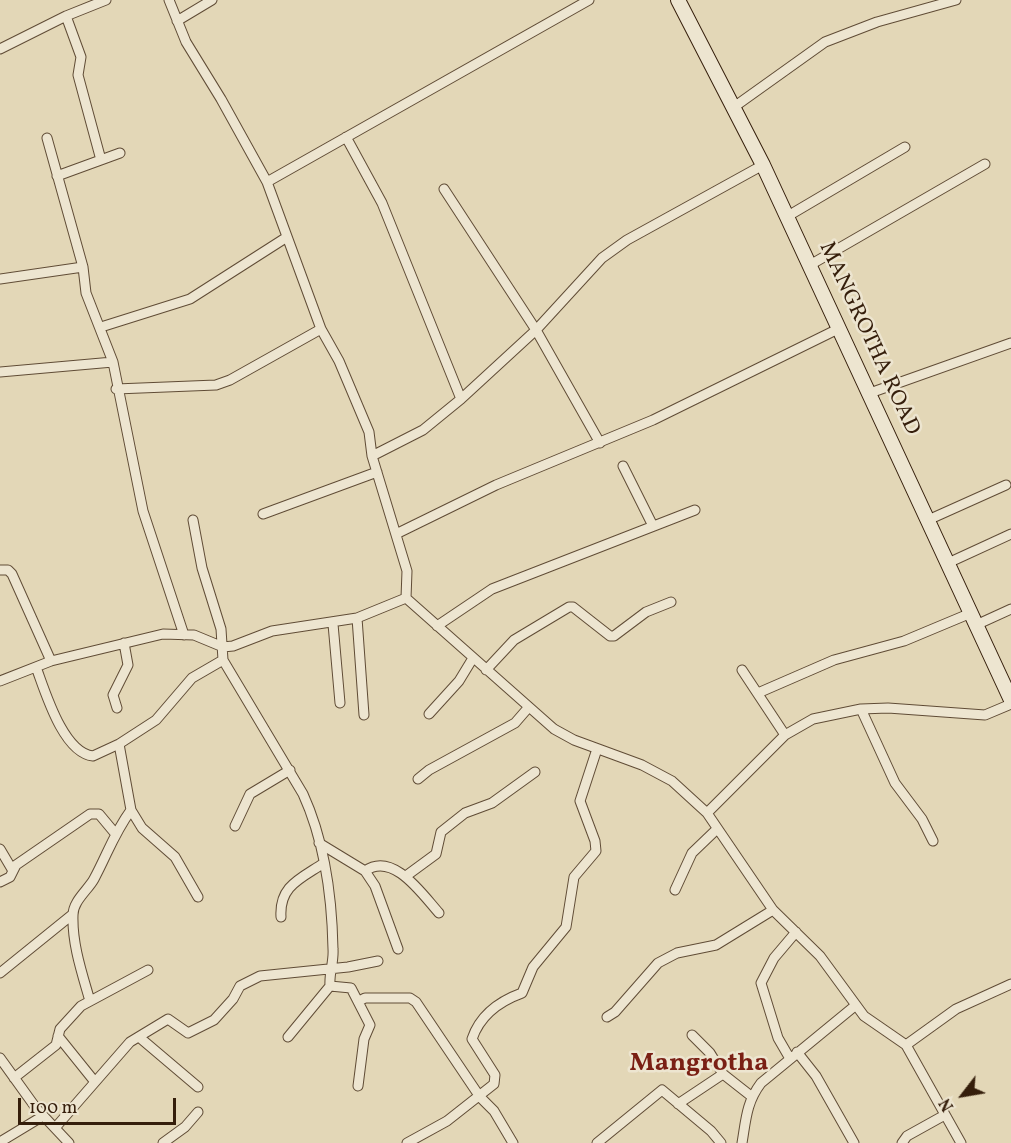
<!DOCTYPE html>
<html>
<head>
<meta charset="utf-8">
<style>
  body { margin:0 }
  #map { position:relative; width:1011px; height:1143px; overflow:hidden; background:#e3d7b7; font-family:Vollkorn,serif }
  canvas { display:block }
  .north { position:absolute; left:933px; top:1065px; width:60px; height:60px; -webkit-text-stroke:4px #ede5d0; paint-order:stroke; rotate:239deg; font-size:16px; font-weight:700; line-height:24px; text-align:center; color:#351e0b }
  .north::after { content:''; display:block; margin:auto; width:21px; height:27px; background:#351e0b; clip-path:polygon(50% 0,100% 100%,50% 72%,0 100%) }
  .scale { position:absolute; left:18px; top:1098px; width:158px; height:27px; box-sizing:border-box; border:3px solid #351e0b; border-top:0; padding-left:8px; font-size:18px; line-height:21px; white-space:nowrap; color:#351e0b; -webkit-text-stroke:4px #ede5d0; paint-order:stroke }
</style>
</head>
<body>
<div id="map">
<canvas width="1011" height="1143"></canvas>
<div class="north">N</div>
<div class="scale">100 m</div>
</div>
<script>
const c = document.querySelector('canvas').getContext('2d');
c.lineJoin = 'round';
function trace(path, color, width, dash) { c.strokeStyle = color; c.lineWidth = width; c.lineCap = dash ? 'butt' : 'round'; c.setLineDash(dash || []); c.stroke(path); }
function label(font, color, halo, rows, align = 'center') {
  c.font = font + ' Vollkorn,serif'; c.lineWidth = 5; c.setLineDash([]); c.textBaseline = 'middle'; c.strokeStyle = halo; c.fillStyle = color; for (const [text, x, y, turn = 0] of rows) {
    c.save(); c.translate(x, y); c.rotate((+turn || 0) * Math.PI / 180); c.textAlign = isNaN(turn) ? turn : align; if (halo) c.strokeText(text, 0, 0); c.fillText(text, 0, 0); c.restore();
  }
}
const minor = new Path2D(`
  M169 0 186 42 221 99 267 182 321 329 339 361 369 432 372 456 407 571 406 598 554 729 574 740 642 765 672 781 707 813 773 910 820 956 864 1016 906 1045 961 1143
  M66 16 81 57 78 75 101 160
  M177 21 212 0
  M0 49 66 16 106 0
  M734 107 825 42 877 22 956 0
  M346 137 382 203 461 399
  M47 138 83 267 86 293 113 362 143 511 184 635
  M57 176 120 153
  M267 182 589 0
  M444 189 536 330 600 443
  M788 216 905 147
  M810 265 985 164
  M0 279 83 267
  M101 327 190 299 287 237
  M0 372 113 362
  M116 389 216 385 230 380 321 329
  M870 393 1011 343
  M372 456 423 430 461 399 536 330 602 258 627 240 763 165
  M623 466 653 526
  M263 514 377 472
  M193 520 202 568 221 629 223 660 303 794C325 842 332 897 333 949 334 962 329 972 330 986L288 1037
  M928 520 1006 485
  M396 534 496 485 653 420 840 328
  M948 563 1011 534
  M0 570H8L12 574 51 661
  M357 618 364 715
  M333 624 340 703
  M976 625 1011 609
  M437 626 492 589 695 510
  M36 667C45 691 63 753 93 756L119 744 156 720 192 678 223 660
  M486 670 514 640 569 607H573L610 636H614L646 612 671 602
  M742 670 785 735
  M0 681 51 661 163 634 194 635 223 647 233 646 272 631 357 618 406 598
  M758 693 834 660 904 641 971 613
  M117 708 113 695 128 665 124 643
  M861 709 895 783 922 819 933 841
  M429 714 459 681 473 658
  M119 744 131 810 142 828 175 857 198 897
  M418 779 429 770 515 723 528 708
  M707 813 785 735 813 719 861 709 888 708 985 715 1011 704
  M235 826 250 794 290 770
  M319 843 365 871 375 886 398 949
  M0 849 13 871
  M365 871C393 851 422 894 439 913
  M406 876 436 854 441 832 465 813 492 803 535 772
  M0 882 10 877 16 865 90 814H99L114 832
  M675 890 692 853 717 829
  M281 917C279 886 300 879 324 863
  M0 973 73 914
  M330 986 351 988 370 1025 364 1039 358 1086
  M90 1001C82 973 72 944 73 915 73 901 88 890 94 879 108 853 113 835 131 810
  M359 1001 365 998H410L416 1002 480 1097 494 1111 513 1143
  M607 1017 615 1012 658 963 677 953 716 945 773 910
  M692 1035 710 1053 723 1074 751 1096
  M58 1036 95 1082
  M139 1037 198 1087
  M906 1045 956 1009 1011 984
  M797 1052 816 1076 854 1143
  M789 1057 778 1038 761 983 774 958 796 932
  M0 1058 36 1108 69 1143
  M14 1078 56 1045 60 1029 81 1006 148 970
  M678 1104 723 1074
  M55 1128 130 1042 168 1019 188 1033 214 1020 233 999 240 986 260 976 348 967 378 961
  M0 1142 43 1116
  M163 1143 185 1127 198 1112
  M407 1143 447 1121 494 1084 495 1075 472 1039C480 1015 500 1001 522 993L533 967 566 927 574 877 596 851 595 841 580 801 597 749
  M597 1143 662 1090 711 1131 721 1143
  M742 1143C746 1120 746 1103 761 1083L856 1005
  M902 1143 907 1136 943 1116`);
const secondary = new Path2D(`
  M678 0 763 165 1011 700`);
const streetNames = [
  ["MANGROTHA ROAD",868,339,65]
];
const quarterNames = [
  ["Mangrotha",699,1065]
];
trace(minor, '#604c36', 11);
trace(secondary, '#351e0b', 16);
trace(minor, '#ede5d0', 9);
trace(secondary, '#ede5d0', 14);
label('22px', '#351e0b', '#ede5d0', streetNames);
label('bold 26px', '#7a1f14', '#ede5d0', quarterNames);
</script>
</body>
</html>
